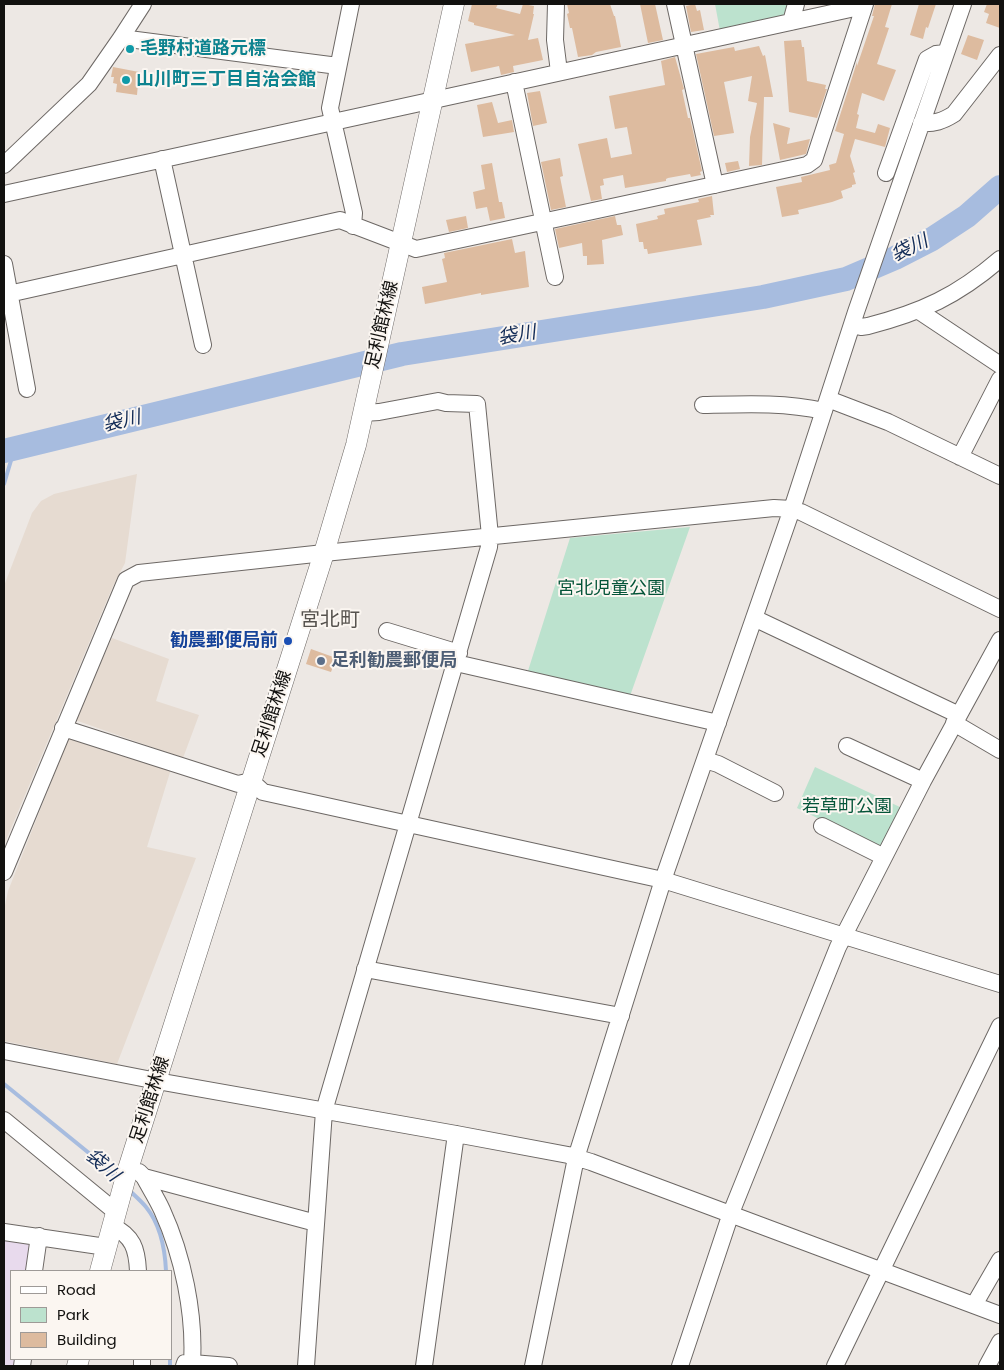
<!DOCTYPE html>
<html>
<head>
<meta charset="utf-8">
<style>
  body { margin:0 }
  #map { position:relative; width:1004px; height:1370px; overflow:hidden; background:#ede8e4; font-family:Poppins,sans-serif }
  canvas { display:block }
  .frame { position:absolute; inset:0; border:5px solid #12110f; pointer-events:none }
  .legend { position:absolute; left:10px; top:1270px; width:162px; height:90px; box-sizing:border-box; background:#fbf6f1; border:1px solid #9e9a97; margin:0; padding:6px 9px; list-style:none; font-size:15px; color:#12110f }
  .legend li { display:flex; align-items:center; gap:10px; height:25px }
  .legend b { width:25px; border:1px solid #9e9a97 }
</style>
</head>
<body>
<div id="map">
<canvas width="1004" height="1370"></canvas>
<div class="frame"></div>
<ul class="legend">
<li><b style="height:6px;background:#fff"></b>Road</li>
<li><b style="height:14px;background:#bce2ce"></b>Park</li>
<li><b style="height:14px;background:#ddbb9f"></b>Building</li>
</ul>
</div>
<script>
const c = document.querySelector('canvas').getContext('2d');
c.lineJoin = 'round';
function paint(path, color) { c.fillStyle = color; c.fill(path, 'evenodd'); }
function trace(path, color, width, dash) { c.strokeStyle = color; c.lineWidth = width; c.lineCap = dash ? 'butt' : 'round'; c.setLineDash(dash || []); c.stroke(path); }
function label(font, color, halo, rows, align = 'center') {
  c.font = font + ' Poppins,"Noto Sans JP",sans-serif'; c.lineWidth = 4; c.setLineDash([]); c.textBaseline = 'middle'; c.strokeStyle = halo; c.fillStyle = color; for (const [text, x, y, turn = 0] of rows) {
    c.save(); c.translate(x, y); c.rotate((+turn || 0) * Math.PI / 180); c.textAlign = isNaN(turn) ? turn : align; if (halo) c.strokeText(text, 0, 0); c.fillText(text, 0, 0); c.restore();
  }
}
const built = new Path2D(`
  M137 474 125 563 113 586 4 845V586L32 513 41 501 54 494Z
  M112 638 169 659 156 701 199 715 183 758 75 720Z
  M69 737 171 769 147 847 196 858 117 1064 4 1041V910L8 891Z`);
const education = new Path2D(`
  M4 1240 30 1244V1271H11V1359H19L18 1366H4Z`);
const green = new Path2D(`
  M715 4H790L788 10 781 18 720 31Z
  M690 527 630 696 527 674 570 538Z
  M815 767 902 808 880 849 797 808Z`);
const stream = new Path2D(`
  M4 484 15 447
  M4 1084 100 1162 118 1180
  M129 1190C134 1195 141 1201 146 1207 160 1224 165 1249 166 1271
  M170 1359V1366`);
const river = new Path2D(`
  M4 451 402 354 763 297 846 279 895 258 932 239 967 216 1000 187`);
const building = new Path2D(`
  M472 4H498L496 8 520 14 523 4 534 6 533 14H534L528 40 538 38 543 60 513 66 514 72 501 75 499 66 471 72 465 44 515 35 474 25V23L468 21Z
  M567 4H610L614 16H615L621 47 596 52 592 55 578 57 572 28H570L567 14 569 13Z
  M640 4H655L663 40 648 43Z
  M695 4 697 11 700 10 704 30 691 32 686 6Z
  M875 4H892L885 27 889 28 877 64 896 70 884 101 862 93 857 114 859 115 856 128 875 133 878 124 890 128 885 147 855 139 850 156 855 172 853 173 856 184 852 185V187L841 191 843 198 832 202 798 210 799 214 782 217 776 187 802 182 801 177 830 170 829 165 836 163 844 134 835 131 857 62V66L874 16H872Z
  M919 4H936L928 28 926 27 923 39 910 35Z
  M987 4H1000V28L986 23 989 14 984 12Z
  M968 35 984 40 977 60 961 54Z
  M801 40 802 47H804L807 81 826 85 825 89H827L817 118 789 112 784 41Z
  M759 46 763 56 765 55 773 97H764L762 165 749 166 750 137 757 103 748 101 752 76 724 82 734 133 714 136 696 54 734 47 735 51Z
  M675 57 684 89 682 90 688 118H690L702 171 700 172 701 175 691 177 690 174 668 178 666 179V181L625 188 623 175 603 179 604 185 600 186 602 199 591 201 578 144 607 138 611 158 632 154 627 127 615 129 609 96 665 85 661 61Z
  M113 67 139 72 137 95 116 92 117 84 113 83 114 77H111Z
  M540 91 547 123 533 126 527 93Z
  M492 102 498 123 512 120 514 132 483 137 477 105Z
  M773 123 790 128 787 144 810 139 806 154 780 160Z
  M560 158 563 176 560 177 566 207 551 210 541 162Z
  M738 161 740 169 727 172 725 163Z
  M492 163 499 202H502L505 218 490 221 487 207 476 209 473 192 485 189 481 165Z
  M712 196 714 215H710L711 217 697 220 702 245 648 254 647 249H644L643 242H639L636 224 658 219 657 216 665 214 664 209 699 202 698 199Z
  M466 216 468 228 449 232 446 220Z
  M615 216 617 225H621L623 235 602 240 604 264 587 265V256H583L582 243 559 248 555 229Z
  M512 239 515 253 525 251 529 287 481 295V293L425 304 422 287 447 282 442 259 445 258 444 253Z
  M311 649 336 658 331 672 306 664Z`);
const minor = new Path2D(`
  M351 4 330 108 354 213 353 226
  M556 4 555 40 559 72
  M675 4 715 185
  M791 22 796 4
  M121 38 338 66
  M514 82 555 277
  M921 123C934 124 943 121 954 114L1000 55
  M162 159 203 345
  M4 165 89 84 121 38 143 4
  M886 173 927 59 936 54 945 53
  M4 194 864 6
  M4 264 27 389
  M4 295 340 220 416 249 807 165 814 160 865 4
  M919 311 1000 365
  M852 325 861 327 868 326C922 312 957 296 1000 259
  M828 399 888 422 1000 476
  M703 405C744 404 784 402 824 411
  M960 457 1000 379
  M754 618 959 715
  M387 631 459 653
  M456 663 718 723
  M954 723 1000 750
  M63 728 238 784 251 781 263 792 663 880 1000 984
  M847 746 923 781
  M705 760 718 764 775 793
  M822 826 884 857
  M4 872 126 580 139 573 324 553 774 508 792 509 801 512 1000 609
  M365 969 621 1016
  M4 1051 157 1081 456 1134 568 1155 591 1162 1000 1315
  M4 1120 116 1212
  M139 1172 144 1177 316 1223
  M144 1177C150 1188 157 1199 162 1210 183 1256 195 1314 192 1363H185L184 1366
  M112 1226C133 1236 137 1249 138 1271
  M4 1232 106 1247
  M34 1271 39 1236
  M974 1305 1000 1260
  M142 1359V1366
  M192 1363 229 1366
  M22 1366 23 1359
  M306 1366 324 1111 489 547 490 536 477 404 446 403 438 401 379 412 363 413
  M424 1366 456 1134
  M533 1366 576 1158 663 880 792 509 856 312 963 4
  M680 1366 731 1213 838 947 923 781 1000 640
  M835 1366 1000 1026
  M987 1366 1000 1342`);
const major = new Path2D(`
  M100 1271 128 1169 324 553 356 445 454 4
  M77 1366 79 1359`);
const markers = [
  [130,49,5,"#0f9aa8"],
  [126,80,5,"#0f9aa8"],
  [288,641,5,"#1a4fb4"],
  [321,661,5,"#5c6f8a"]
];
const cultureNames = [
  ["毛野村道路元標",140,49],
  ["山川町三丁目自治会館",136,80]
];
const streetNames = [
  ["足利館林線",383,325,-77],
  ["足利館林線",273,714,-72],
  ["足利館林線",151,1100,-72]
];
const parkNames = [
  ["宮北児童公園",611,589],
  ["若草町公園",847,807]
];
const transitNames = [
  ["勧農郵便局前",278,641]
];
const serviceNames = [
  ["足利勧農郵便局",331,661]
];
const waterNames = [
  ["袋川",910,249,-25],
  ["袋川",517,336,-9],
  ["袋川",122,422,-13],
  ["袋川",102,1166,42]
];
const quarterNames = [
  ["宮北町",330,621]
];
paint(built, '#e6dbd1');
paint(education, '#e8daed');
paint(green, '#bce2ce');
trace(stream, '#a7bcdf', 4);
trace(river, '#a7bcdf', 24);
paint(building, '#ddbb9f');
trace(minor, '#6d6865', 18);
trace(major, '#6d6865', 21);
trace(minor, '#fff', 16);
trace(major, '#fff', 20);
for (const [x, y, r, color] of markers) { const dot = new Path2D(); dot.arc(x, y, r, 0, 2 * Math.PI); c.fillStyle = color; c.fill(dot); trace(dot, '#fbf6f1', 2); }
label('bold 18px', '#0d838f', '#fbf6f1', cultureNames, 'left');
label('18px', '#12110f', '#fbf6f1', streetNames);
label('18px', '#035438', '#fbf6f1', parkNames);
label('bold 18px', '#164399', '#fbf6f1', transitNames, 'right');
label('bold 18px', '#4e5e75', '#fbf6f1', serviceNames, 'left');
label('italic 19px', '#132c57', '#fbf6f1', waterNames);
label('20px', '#57534f', '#fbf6f1', quarterNames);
</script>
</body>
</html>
